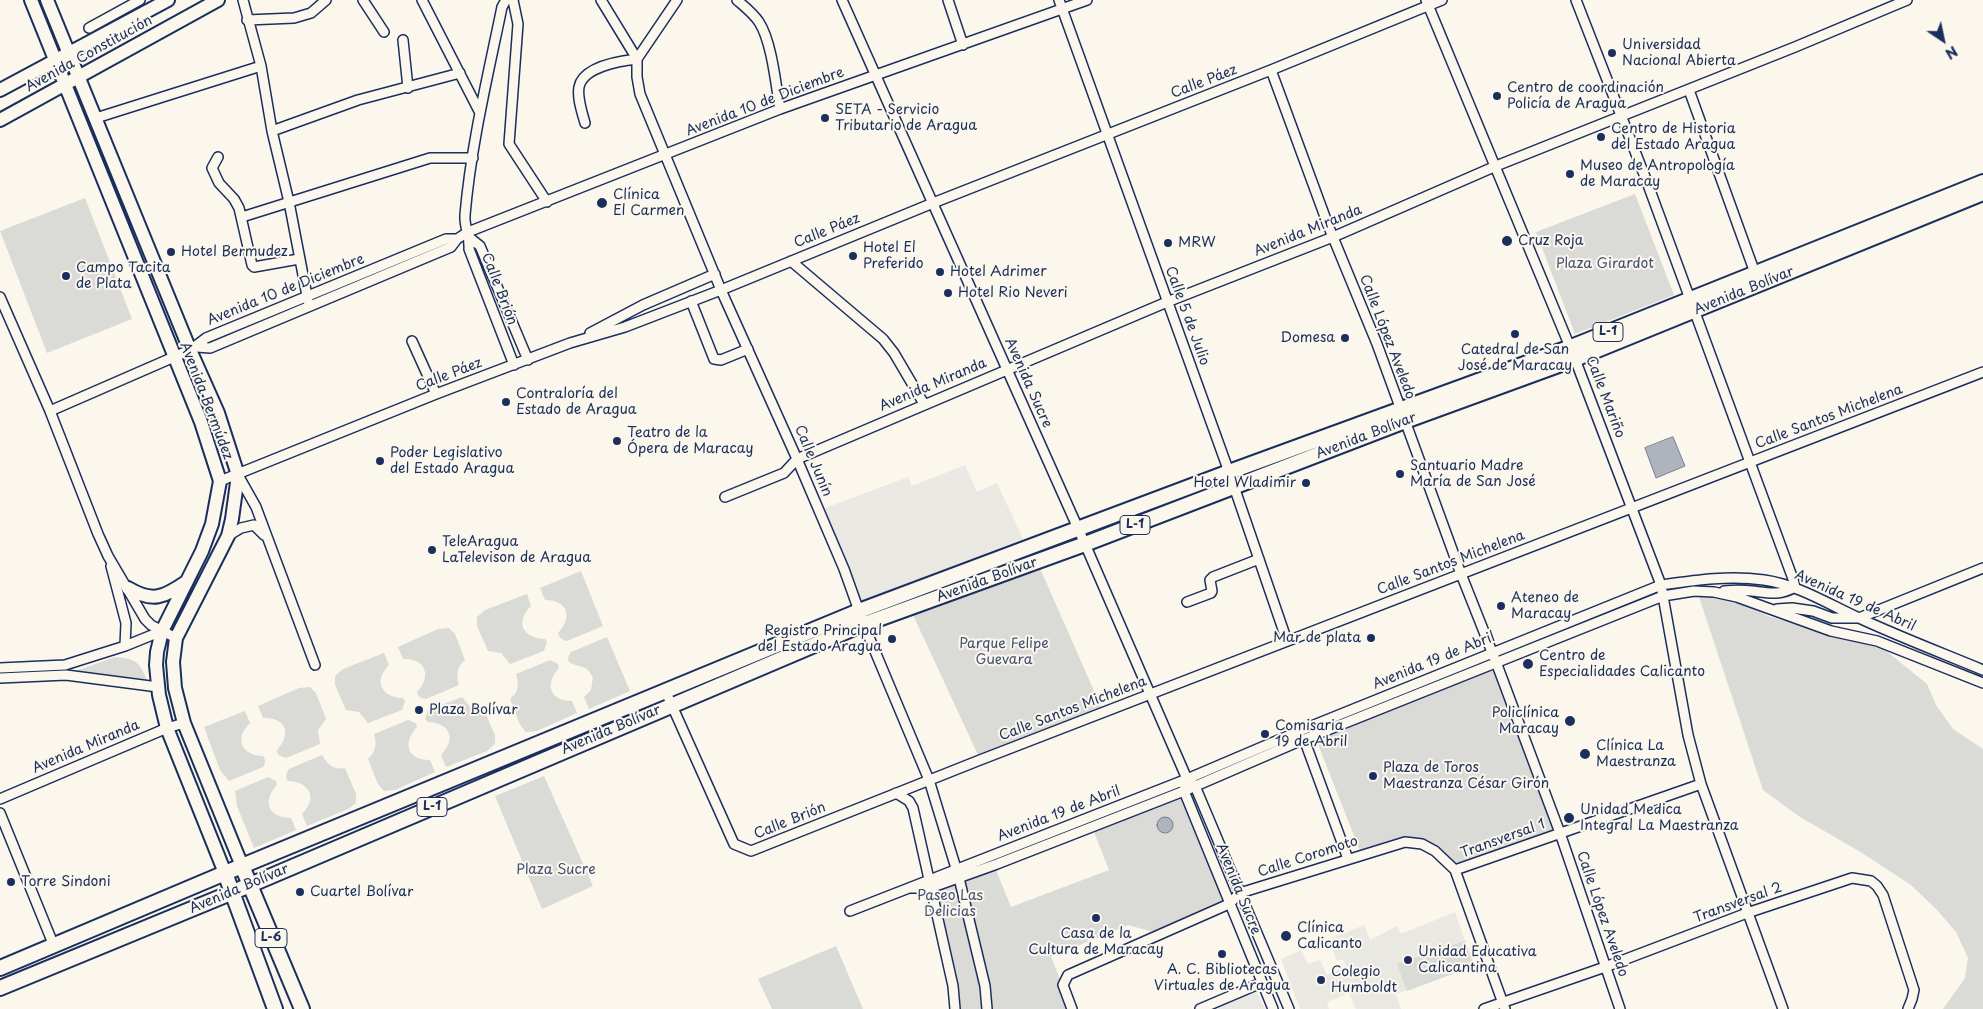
<!DOCTYPE html>
<html>
<head>
<meta charset="utf-8">
<style>
  body { margin:0 }
  #map { position:relative; width:1983px; height:1009px; overflow:hidden; background:#fbf7ec; font-family:"Playpen Sans",sans-serif }
  canvas { display:block }
  .north { position:absolute; left:1918px; top:15px; width:50px; height:50px; -webkit-text-stroke:4px #fbf7ec; paint-order:stroke; rotate:146deg; font-size:14px; font-weight:700; line-height:20px; text-align:center; color:#1b2f5e }
  .north::after { content:''; display:block; margin:auto; width:18px; height:22px; background:#1b2f5e; clip-path:polygon(50% 0,100% 100%,50% 72%,0 100%) }
</style>
</head>
<body>
<div id="map">
<canvas width="1983" height="1009"></canvas>
<div class="north">N</div>
</div>
<script>
const c = document.querySelector('canvas').getContext('2d');
c.lineJoin = 'round';
function paint(path, color) { c.fillStyle = color; c.fill(path, 'evenodd'); }
function trace(path, color, width, dash) { c.strokeStyle = color; c.lineWidth = width; c.lineCap = dash ? 'butt' : 'round'; c.setLineDash(dash || []); c.stroke(path); }
function label(font, color, halo, rows, align = 'center') {
  c.font = font + ' "Playpen Sans",sans-serif'; c.lineWidth = 4; c.setLineDash([]); c.textBaseline = 'middle'; c.strokeStyle = halo; c.fillStyle = color; for (const [text, x, y, turn = 0] of rows) {
    c.save(); c.translate(x, y); c.rotate((+turn || 0) * Math.PI / 180); c.textAlign = isNaN(turn) ? turn : align; if (halo) c.strokeText(text, 0, 0); c.fillText(text, 0, 0); c.restore();
  }
}
const built = new Path2D(`
  M965 465 977 492 997 483 1023 539 861 601 825 508 908 477 912 486Z
  M1455 912 1474 966 1396 994 1401 1009H1356L1349 993 1327 1002 1329 1009H1300L1281 959 1301 950 1308 964 1320 960 1327 975 1346 966 1343 959 1337 961 1328 940 1364 925 1370 940 1397 926 1401 934Z
  M1256 991 1265 1009H1217Z`);
const green = new Path2D(`
  M1635 194 1674 295 1575 334 1536 232Z
  M85 198 132 319 47 353 0 231Z
  M1039 566 1102 709 979 757 913 615 962 594Z
  M581 571 603 626 567 641C562 640 559 638 558 633 573 617 568 600 545 600L540 588Z
  M1718 592 1768 616 1885 650 1927 684 1936 705 1953 729 1983 749V1009H1943L1965 978 1968 958 1956 932 1937 910 1911 885 1859 851 1800 817 1763 790 1698 594Z
  M527 594 531 606C515 622 522 638 545 639L547 642 544 651 510 664 501 653 488 651 477 626V617L485 610Z
  M449 628 455 634 465 660C457 667 456 675 459 685L426 699C420 698 418 697 417 692 432 676 426 658 403 659L398 647 438 629Z
  M607 637 630 691 589 709 584 697 591 690 593 677C592 676 588 670 588 670 580 663 561 667 571 652Z
  M384 653 389 665C373 681 381 697 403 698L405 702 402 710 368 723 359 712 346 710 335 685V676L343 669Z
  M115 657C137 658 141 664 148 683L73 672Z
  M550 660 558 664 559 668C544 685 550 701 572 701L577 713 537 731 526 732 520 725 510 699C519 692 519 685 516 674Z
  M1495 668 1557 831 1456 867 1421 841 1360 851 1316 739Z
  M310 687 316 693 326 719 318 730 320 744 286 758 278 755 277 750C292 734 286 717 263 718L258 706 299 688Z
  M462 697 471 708 484 710 495 735V744L487 751 446 767 441 755C457 739 450 723 428 722L425 719 428 710Z
  M245 711 250 723C234 739 241 755 263 756 266 760 266 763 263 767L229 781 220 770 204 727Z
  M408 720 416 723 417 727C402 743 407 760 430 760L435 772 395 790 384 791 378 784 368 759C376 751 377 744 374 734Z
  M322 755C328 765 334 770 345 768L356 794V803L348 809 307 826 302 814C318 798 310 782 288 781 285 777 286 774 289 769Z
  M544 776 593 886 542 909 495 796Z
  M268 777 276 781 277 785C262 801 268 818 291 818L296 830 254 848 237 806 235 791Z
  M1184 791 1229 904 1161 934 1128 925 1051 957 1072 1009H959L932 888 994 865 1011 907 1109 870 1092 827Z
  M1465 941 1474 966 1407 991 1397 964Z
  M836 946 863 1009H772L758 979Z`);
const water = new Path2D(`
  M1673 437 1685 466 1656 478 1645 448Z
  M1157 825a8 8 0 1 1 16 0a8 8 0 1 1-16 0Z`);
const street = new Path2D(`
  M243 0 261 66 272 131 289 202 308 301
  M363 0 384 32
  M422 0 480 113
  M506 0 502 7C488 75 471 145 465 215 464 227 470 235 469 249L514 365
  M513 0 518 24 509 144 547 202
  M677 0 637 59V77L640 94 721 290 797 459 844 569 864 625 929 780 959 878 985 986 987 1009
  M737 0C745 7 753 13 759 22 772 42 776 86 780 109
  M842 0 1085 544 1187 779 1195 786 1289 1009
  M948 0 963 45
  M1059 0 1229 472 1287 641
  M1426 0 1575 359 1661 585 1688 735 1701 784 1783 1009
  M1576 0 1647 182 1793 579 1795 587C1780 596 1769 593 1752 591 1743 590 1733 590 1724 591
  M247 20 294 18 311 13 326 0
  M89 28 140 0
  M403 40 408 88
  M1271 70 1328 225 1377 344 1461 574 1496 662 1560 833 1620 1009
  M1689 90 1755 273
  M96 118 261 66
  M585 123C582 112 577 98 579 87 583 67 619 61 637 59L601 0
  M272 131 358 100 460 73
  M218 157 212 168 219 183 234 199 239 208 252 265 254 267 299 259
  M242 217 430 158H473
  M470 238 480 246 528 360
  M791 261 883 339 894 353 924 404
  M0 297 50 411 98 534 108 556 145 619 151 625 176 638
  M691 301 714 359 721 360 748 349
  M590 333 643 305 715 274
  M412 341 436 394
  M197 347 210 348 451 247 457 239 468 232 780 109 1087 0
  M50 411 190 350 206 338 446 239H457
  M238 475 256 507 315 665
  M220 481 436 394 570 343 625 327 721 290 933 203 1271 70 1442 0
  M725 497 784 473 797 459 1167 302 1333 237 1496 166 1795 47 1907 0
  M228 536 241 528 254 525 264 535
  M111 566 126 623 125 646
  M1187 602 1211 593 1212 591 1210 580 1213 577 1259 559
  M1777 609 1792 608 1813 611 1832 618H1859L1983 568
  M0 668 65 665 125 646 162 631
  M1983 670C1942 653 1900 637 1859 618 1828 604 1799 585 1764 580 1729 575 1696 580 1661 585L1309 727 1187 779 909 888H930L997 864 1184 791 1295 743 1663 596 1694 591 1714 592 1737 597 1831 631 1877 641 1983 683
  M0 678 66 675 158 687
  M665 690 734 844 751 851 980 760 1983 372
  M1304 739 1348 859
  M1185 786 1184 791 1273 1009
  M896 793 909 801 913 808 953 986 955 1009
  M0 799 167 728 184 723
  M0 813 54 946
  M1455 870 1701 784
  M850 911 909 888
  M1072 1009 1063 985 1068 975 1229 904 1240 893 1405 842 1422 844 1435 851 1455 870 1505 1009
  M1200 1009 1261 983
  M1484 1009 1605 967 1747 913 1852 878 1871 881 1877 886 1883 895 1914 990 1912 999 1908 1009`);
const secondary = new Path2D(`
  M31 0 201 422 220 481 212 524 202 551 162 631 157 652 156 665 159 695 167 728 225 873
  M47 0 190 350 218 413 238 475 232 519 228 536 176 638 173 662 175 688 184 723 242 866
  M0 90 168 0
  M0 120 218 0
  M128 588C153 603 164 597 186 582`);
const primary = new Path2D(`
  M242 866 302 1009
  M225 873 275 1009
  M0 968 225 873 859 611 1229 472 1571 347 1983 182
  M0 988 250 885 859 626 1085 544 1405 421 1575 359 1983 193`);
const markers = [
  [1612,53,5,"#1b2f5e"],
  [1497,96,5,"#1b2f5e"],
  [825,118,5,"#1b2f5e"],
  [1601,137,5,"#1b2f5e"],
  [1570,174,5,"#1b2f5e"],
  [602,203,6,"#1b2f5e"],
  [1507,241,6,"#1b2f5e"],
  [1168,243,5,"#1b2f5e"],
  [171,252,5,"#1b2f5e"],
  [853,256,5,"#1b2f5e"],
  [940,272,5,"#1b2f5e"],
  [66,276,5,"#1b2f5e"],
  [948,293,5,"#1b2f5e"],
  [1515,334,5,"#1b2f5e"],
  [1345,338,5,"#1b2f5e"],
  [506,402,5,"#1b2f5e"],
  [617,441,5,"#1b2f5e"],
  [380,461,5,"#1b2f5e"],
  [1400,474,5,"#1b2f5e"],
  [1306,483,5,"#1b2f5e"],
  [432,550,5,"#1b2f5e"],
  [1501,606,5,"#1b2f5e"],
  [1371,638,5,"#1b2f5e"],
  [892,639,5,"#1b2f5e"],
  [1528,664,6,"#1b2f5e"],
  [419,710,5,"#1b2f5e"],
  [1570,721,6,"#1b2f5e"],
  [1265,734,5,"#1b2f5e"],
  [1585,754,6,"#1b2f5e"],
  [1373,776,5,"#1b2f5e"],
  [1569,818,6,"#1b2f5e"],
  [11,882,5,"#1b2f5e"],
  [300,892,5,"#1b2f5e"],
  [1096,918,5,"#1b2f5e"],
  [1286,936,6,"#1b2f5e"],
  [1222,954,5,"#1b2f5e"],
  [1408,960,5,"#1b2f5e"],
  [1321,980,5,"#1b2f5e"]
];
const shields = [
  [1608,332,30],
  [1135,525,30],
  [432,807,30],
  [271,938,32]
];
const shieldNames = [
  ["L-1",1608,332],
  ["L-1",1135,525],
  ["L-1",432,807],
  ["L-6",271,938]
];
const poiNames = [
  ["Universidad",1622,45],
  ["Nacional Abierta",1622,61],
  ["Centro de coordinación",1507,88],
  ["Policía de Aragua",1507,104],
  ["SETA - Servicio",835,110],
  ["Tributario de Aragua",835,126],
  ["Centro de Historia",1611,129],
  ["del Estado Aragua",1611,145],
  ["Museo de Antropología",1580,166],
  ["de Maracay",1580,182],
  ["Clínica",613,195],
  ["El Carmen",613,211],
  ["Cruz Roja",1518,241],
  ["MRW",1178,243],
  ["Hotel El",863,248],
  ["Preferido",863,264],
  ["Hotel Bermudez",181,252],
  ["Campo Tacita",76,268],
  ["de Plata",76,284],
  ["Hotel Adrimer",950,272],
  ["Hotel Rio Neveri",958,293],
  ["Domesa",1335,338,"right"],
  ["Catedral de San",1515,350,"center"],
  ["José de Maracay",1515,366,"center"],
  ["Contraloría del",516,394],
  ["Estado de Aragua",516,410],
  ["Teatro de la",627,433],
  ["Ópera de Maracay",627,449],
  ["Poder Legislativo",390,453],
  ["del Estado Aragua",390,469],
  ["Santuario Madre",1410,466],
  ["María de San José",1410,482],
  ["Hotel Wladimir",1296,483,"right"],
  ["TeleAragua",442,542],
  ["LaTelevison de Aragua",442,558],
  ["Ateneo de",1511,598],
  ["Maracay",1511,614],
  ["Registro Principal",882,631,"right"],
  ["del Estado Aragua",882,647,"right"],
  ["Mar de plata",1361,638,"right"],
  ["Centro de",1539,656],
  ["Especialidades Calicanto",1539,672],
  ["Plaza Bolívar",429,710],
  ["Policlínica",1559,713,"right"],
  ["Maracay",1559,729,"right"],
  ["Comisaria",1275,726],
  ["19 de Abril",1275,742],
  ["Clínica La",1596,746],
  ["Maestranza",1596,762],
  ["Plaza de Toros",1383,768],
  ["Maestranza César Girón",1383,784],
  ["Unidad Medica",1580,810],
  ["Integral La Maestranza",1580,826],
  ["Torre Sindoni",21,882],
  ["Cuartel Bolívar",310,892],
  ["Clínica",1297,928],
  ["Calicanto",1297,944],
  ["Casa de la",1096,934,"center"],
  ["Cultura de Maracay",1096,950,"center"],
  ["Unidad Educativa",1418,952],
  ["Calicantina",1418,968],
  ["A. C. Bibliotecas",1222,970,"center"],
  ["Virtuales de Aragua",1222,986,"center"],
  ["Colegio",1331,972],
  ["Humboldt",1331,988]
];
const streetNames = [
  ["Avenida Constitución",89,54,-29],
  ["Calle Páez",1204,82,-21],
  ["Avenida 10 de Diciembre",765,102,-21],
  ["Calle Páez",827,231,-22],
  ["Avenida Miranda",1308,231,-22],
  ["Calle Brión",499,289,69],
  ["Avenida 10 de Diciembre",286,290,-22],
  ["Avenida Bolívar",1744,291,-22],
  ["Calle 5 de Julio",1187,316,70],
  ["Calle López Aveledo",1387,337,69],
  ["Calle Páez",449,375,-21],
  ["Avenida Sucre",1028,383,66],
  ["Avenida Miranda",933,385,-23],
  ["Calle Mariño",1605,397,69],
  ["Avenida Bermúdez",206,401,69],
  ["Calle Santos Michelena",1829,417,-21],
  ["Avenida Bolívar",1366,436,-21],
  ["Calle Junín",813,461,67],
  ["Calle Santos Michelena",1451,563,-21],
  ["Avenida Bolívar",987,580,-20],
  ["Avenida 19 de Abril",1855,601,24],
  ["Avenida 19 de Abril",1434,661,-22],
  ["Calle Santos Michelena",1073,709,-21],
  ["Avenida Bolívar",611,730,-23],
  ["Avenida Miranda",86,747,-23],
  ["Avenida 19 de Abril",1059,814,-21],
  ["Calle Brión",790,821,-22],
  ["Transversal 1",1503,839,-20],
  ["Calle Coromoto",1308,857,-18],
  ["Avenida Bolívar",239,889,-23],
  ["Avenida Sucre",1238,889,68],
  ["Transversal 2",1738,903,-20],
  ["Calle López Aveledo",1602,914,71]
];
const parkNames = [
  ["Plaza Girardot",1605,264],
  ["Parque Felipe",1004,644],
  ["Guevara",1004,660],
  ["Plaza Sucre",556,870],
  ["Paseo Las",950,896],
  ["Delicias",950,912]
];
paint(built, '#eae8e2');
paint(green, '#dadad7');
paint(water, '#afb3bb');
trace(water, '#747e96', 1);
trace(street, '#1b2f5e', 12);
trace(secondary, '#1b2f5e', 16);
trace(primary, '#1b2f5e', 18);
trace(street, '#fbf7ec', 9);
trace(secondary, '#fbf7ec', 12);
trace(primary, '#fbf7ec', 14);
for (const [x, y, r, color] of markers) { const dot = new Path2D(); dot.arc(x, y, r, 0, 2 * Math.PI); c.fillStyle = color; c.fill(dot); trace(dot, '#fbf7ec', 2); }
for (const [x, y, w] of shields) { const box = new Path2D(); box.roundRect(x - w / 2, y - 9.5, w, 19, 4); c.fillStyle = '#fbf7ec'; c.fill(box); trace(box, '#1b2f5e', 1); }
label('bold 12px', '#1b2f5e', null, shieldNames);
label('14px', '#1b2f5e', '#fbf7ec', poiNames, 'left');
label('14px', '#1b2f5e', '#fbf7ec', streetNames);
label('14px', '#415176', '#fbf7ec', parkNames);
</script>
</body>
</html>
